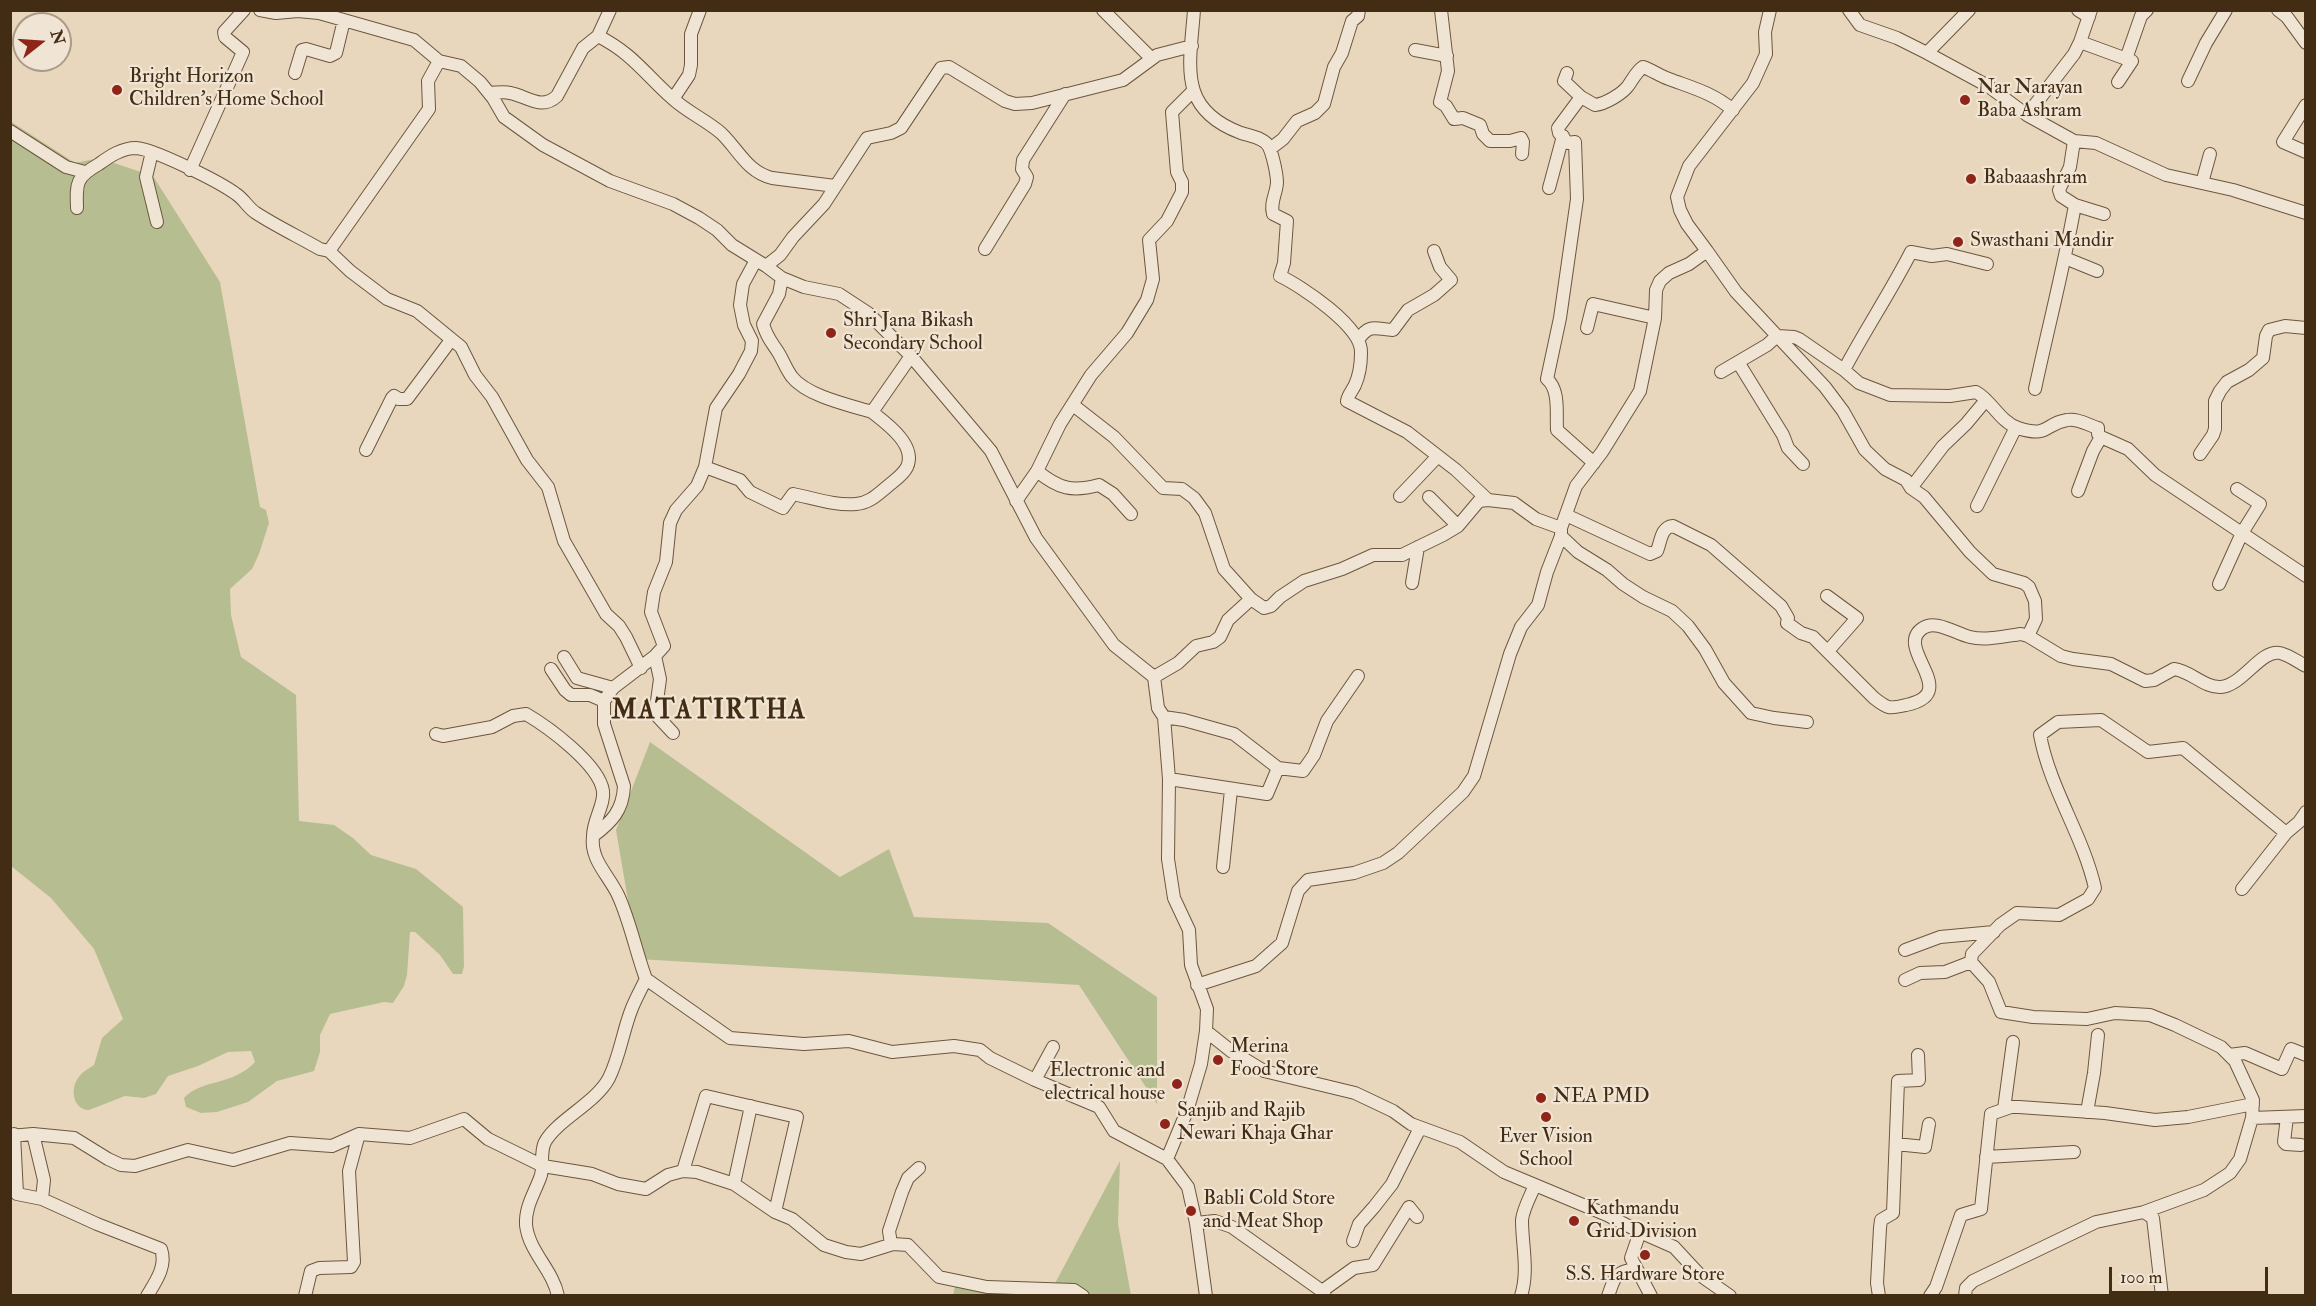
<!DOCTYPE html>
<html>
<head>
<meta charset="utf-8">
<style>
  body { margin:0 }
  #map { position:relative; width:2316px; height:1306px; overflow:hidden; background:#e8d7bd; font-family:"IM FELL Double Pica",serif }
  canvas { display:block }
  .frame { position:absolute; inset:0; border:12px solid #432c14; pointer-events:none }
  .north { position:absolute; left:12px; top:12px; width:60px; height:60px; box-sizing:border-box; background:#f0e5d4; border:2px solid #ab9b87; border-radius:50%; rotate:73deg; font-size:16px; font-weight:700; line-height:24px; text-align:center; color:#432c14 }
  .north::after { content:''; display:block; margin:auto; width:21px; height:27px; background:#8f2418; clip-path:polygon(50% 0,100% 100%,50% 72%,0 100%) }
  .scale { position:absolute; left:2109px; top:1267px; width:159px; height:27px; box-sizing:border-box; border:3px solid #432c14; border-top:0; padding-left:8px; font-size:18px; line-height:21px; white-space:nowrap; color:#432c14; -webkit-text-stroke:4px #f0e5d4; paint-order:stroke }
</style>
</head>
<body>
<div id="map">
<canvas width="2316" height="1306"></canvas>
<div class="frame"></div>
<div class="north">N</div>
<div class="scale">100 m</div>
</div>
<script>
const c = document.querySelector('canvas').getContext('2d');
c.lineJoin = 'round';
function paint(path, color) { c.fillStyle = color; c.fill(path, 'evenodd'); }
function trace(path, color, width, dash) { c.strokeStyle = color; c.lineWidth = width; c.lineCap = dash ? 'butt' : 'round'; c.setLineDash(dash || []); c.stroke(path); }
function label(font, color, halo, rows, align = 'center') {
  c.font = font + ' "IM FELL Double Pica",serif'; c.lineWidth = 4.5; c.setLineDash([]); c.textBaseline = 'middle'; c.strokeStyle = halo; c.fillStyle = color; for (const [text, x, y, turn = 0] of rows) {
    c.save(); c.translate(x, y); c.rotate((+turn || 0) * Math.PI / 180); c.textAlign = isNaN(turn) ? turn : align; if (halo) c.strokeText(text, 0, 0); c.fillText(text, 0, 0); c.restore();
  }
}
const green = new Path2D(`
  M10 121 75 163 99 158 153 176 220 282 260 507 266 510 269 523 259 554 252 569 230 589 231 615 241 657 296 695 299 821 334 825 353 838 371 855 416 869 463 907 464 966 462 974H453L440 955 415 932H410L407 975 404 986 393 1003 384 1002 330 1014 320 1035V1052L314 1071 277 1081 248 1102 217 1112 201 1113 186 1107 184 1098C201 1079 233 1086 255 1062L251 1051 228 1052 198 1066 168 1076 156 1094 144 1098 125 1096 89 1110C73 1110 70 1089 78 1078 82 1072 88 1069 94 1065L102 1038 123 1019 94 949 51 898 11 866Z
  M650 742 840 877 889 849 914 917 1048 923 1157 997V1104L1079 985 638 959 616 830Z
  M1120 1161 1118 1224 1131 1295 953 1296 956 1281 1052 1289Z`);
const minor = new Path2D(`
  M260 10 276 13 298 11 319 13 414 40 439 61 461 66 480 82 493 98 504 117 543 145 610 181 673 204 699 218 717 230 732 245 766 266 780 255 793 237 824 204 867 138 891 133 901 128 941 68 949 67 1005 101 1015 104 1032 103 1123 80 1157 55 1192 46
  M610 10 598 36C633 54 644 73 672 98 687 112 706 120 721 133 738 149 747 172 772 178L835 186
  M1103 10 1151 58
  M1194 10C1190 66 1177 109 1241 133 1250 136 1265 138 1269 147 1273 156 1277 174 1277 183 1276 195 1270 202 1273 214L1287 221 1284 263 1280 276C1301 286 1363 327 1361 353 1361 363 1359 376 1355 385 1352 391 1348 395 1347 401L1407 432 1456 470 1488 500 1514 503 1536 519 1561 528
  M1441 10 1448 71 1440 102 1446 106 1454 119 1463 118 1480 125 1483 134 1490 141H1510L1521 138 1523 142 1522 154
  M1849 10 1860 25 1897 38 1927 53 1988 86 2027 115 2074 141 2096 143 2166 175 2233 190 2306 213
  M2078 10 2089 17
  M2278 10 2287 17 2306 43
  M2080 42 2091 10
  M1415 50 1447 56
  M1927 53 1969 10
  M2126 59 2141 16 2147 10
  M295 73 302 50 306 49 330 56 336 53 344 20
  M1567 73 1564 81 1581 97
  M2188 81 2206 43 2226 10
  M490 93C496 93 504 91 510 93 527 96 541 111 557 96L583 48 598 36
  M673 99 689 75 691 65V34L700 10
  M2306 105 2283 142 2306 152
  M2027 115 2074 54 2080 42 2132 61 2118 82
  M10 131 66 167 85 172
  M2074 141 2070 167 2059 190 2061 196 2075 205 2104 214
  M1270 149 1283 139 1297 121 1315 113 1324 104 1334 67 1342 53 1352 21 1358 16 1359 10
  M152 152 146 177 157 222
  M190 170 243 52 225 37 224 32 244 10
  M2202 183 2210 154
  M1549 188 1563 136
  M77 208C76 183 76 177 99 164 110 156 122 148 136 148 154 149 220 182 236 194 244 199 248 208 256 213 276 226 299 237 320 249L329 251 429 109 428 81 439 61
  M985 249 1025 184 1027 177 1022 169 1023 160 1065 94
  M329 251 350 271 387 299 417 311 461 347 475 375 492 397 527 460 548 487 564 541 606 614 619 626 626 637 641 668
  M1707 251 1736 292 1825 387 1843 411 1865 450 1885 469 1906 480 1911 488 1924 497 1970 552 1993 574 2024 583 2029 587 2035 601 2036 619 2028 636 2061 656 2073 659 2111 664 2145 681 2154 680 2174 669C2191 671 2204 688 2221 687 2243 685 2261 649 2280 653 2289 655 2298 662 2306 666
  M2065 258 2097 271
  M766 266 782 278 804 287 839 294 868 313 911 356 991 451 1036 538 1114 645 1154 677 1158 708 1164 717 1169 779 1168 859 1174 898 1189 930 1191 965 1207 1009 1206 1031 1201 1064 1187 1111 1167 1159
  M782 278 779 294 763 324C767 338 771 341 778 352 783 360 786 369 792 377 807 396 849 405 872 412
  M1587 328 1593 304 1655 318
  M1358 340C1370 323 1375 329 1393 330L1408 310 1434 295 1451 280 1440 267 1434 251
  M1738 362 1783 435 1788 448 1803 464
  M1844 370C1865 330 1890 293 1911 252L1932 256 1947 254 1987 264
  M1721 372 1767 345 1777 336 1794 337 1799 339 1844 370 1859 383 1890 395 1950 396 1976 392C1992 401 2000 422 2018 428 2050 438 2043 424 2067 420 2077 418 2088 425 2098 428V434L2101 437 2128 449 2155 475 2306 576
  M2035 389C2048 328 2064 267 2075 205
  M1073 405 1114 437 1163 488 1182 489 1194 498 1205 513 1224 569 1251 599 1264 608 1271 606 1280 597 1304 581 1342 569 1373 555H1402L1443 535 1458 526 1479 501 1488 500
  M366 450 392 398 394 396 399 399H407L451 340
  M2200 454 2213 435 2215 429V401L2220 391 2227 382 2249 370 2263 358 2266 336 2269 330 2285 326 2306 328
  M1594 463 1557 430C1556 414 1560 390 1547 379L1560 318 1577 199 1575 142 1568 143 1559 133 1558 128 1581 97 1595 105C1605 104 1622 94 1628 86 1633 79 1636 72 1643 67 1652 70 1660 76 1669 79 1693 88 1713 93 1733 110
  M705 467 740 480 750 492 783 508 793 494C813 498 836 506 856 504 870 503 878 494 888 486 895 480 903 475 907 467 917 445 886 423 872 412L911 356
  M1037 471C1059 489 1072 492 1099 485L1113 494 1131 514
  M1911 488 1943 446 1966 424 1986 400
  M2078 491 2093 451 2101 437
  M1400 496 1438 456
  M1429 497 1458 526
  M1016 501 1037 471 1060 424 1091 375 1127 333 1147 300 1153 279 1149 240 1167 221 1182 192V182L1177 172 1172 112 1193 91
  M1977 506 2016 427
  M1566 515 1650 554 1657 551C1661 541 1661 527 1673 526L1711 545 1781 606 1788 618 1787 623 1801 633 1813 637 1874 698C1888 709 1889 709 1906 705 1964 693 1892 648 1923 628 1936 619 1956 634 1970 637 1986 641 2005 636 2021 634L2028 636
  M1561 536 1578 552 1607 570 1623 584 1643 597 1672 611 1688 626 1705 649 1724 683 1751 713 1774 718 1807 722
  M1412 583 1418 547
  M2219 584 2242 533 2260 504 2237 489
  M1827 596 1857 618 1828 651
  M655 656 660 679 657 701 658 717 673 733
  M564 657 577 678 613 688
  M551 669 565 690 571 695H590L604 701
  M1154 677 1178 663 1196 646 1213 642 1220 637 1228 620 1251 599
  M1164 717 1184 720 1234 734 1278 768 1303 771 1314 755 1327 721 1358 676
  M436 734 443 736 492 727 513 716 526 714C548 727 599 764 603 791 605 804 593 820 593 836
  M1169 779 1267 794 1278 768
  M1223 867 1231 790
  M2242 889 2286 833
  M1905 950 1940 937 1994 932
  M646 979 730 1038 804 1044 849 1041 892 1052 954 1046 980 1050 990 1058 1035 1080 1099 1107 1114 1131 1167 1159 1188 1187 1196 1223 1206 1296
  M1905 980 1920 973 1945 972 1971 962
  M1197 985 1256 966 1282 943 1298 891 1308 880 1354 873 1383 863 1398 853 1463 792 1474 776 1510 654 1521 627 1538 605 1547 572 1561 536V528L1576 486 1602 452 1640 391 1655 318 1656 290 1660 281 1669 273 1689 264 1707 251 1687 224 1680 210 1677 197 1689 166 1753 83 1766 54 1765 32 1770 10
  M1206 1031 1231 1051 1264 1071 1355 1093 1393 1111 1411 1124 1460 1142 1504 1172 1607 1215 1640 1232 1674 1247 1700 1275 1730 1296
  M2229 1055 2245 1053 2282 1069 2291 1049 2306 1055
  M1035 1080 1053 1047
  M2004 1109 2013 1042
  M2087 1112 2094 1073 2098 1035
  M2287 1117 2284 1142 2286 1144 2301 1145
  M2252 1118 2306 1116
  M14 1134 17 1194 42 1199 97 1224 161 1249C167 1266 156 1281 147 1296
  M33 1134 44 1180 42 1199
  M10 1136 33 1134 74 1138 108 1159 121 1165 135 1166 188 1150 233 1160 290 1143 332 1146 359 1134 410 1138 464 1119 488 1139 543 1166 592 1174 618 1184 646 1189 668 1175 683 1171 697 1172 734 1184 775 1212 792 1219 824 1245 846 1252 861 1254 893 1244 908 1245 939 1277 987 1287 1074 1290 1083 1296
  M1896 1144 1925 1147 1929 1124
  M1986 1157 2074 1152
  M683 1171 706 1096 797 1117 775 1212
  M734 1184 751 1106
  M2144 1212 2153 1218 2162 1296
  M1196 1223 1215 1221 1232 1227 1322 1291 1325 1296
  M1640 1232 1631 1258 1651 1296
  M1353 1241 1359 1224 1374 1207 1392 1184 1420 1128
  M891 1244 889 1231 902 1192 908 1178 919 1168
  M1322 1291 1354 1268 1373 1265 1409 1207 1417 1217
  M305 1296 311 1271 319 1268 351 1267 354 1262 349 1171 359 1134
  M558 1296C553 1270 529 1252 526 1225 525 1207 534 1194 540 1178 545 1166 539 1154 545 1142 557 1120 596 1103 609 1078 620 1056 623 1030 632 1008 636 998 641 989 646 979 636 952 630 921 618 895 608 874 590 860 593 836 612 822 623 810 624 786L604 724V701L613 688 655 656 664 646 651 612 654 592 666 562 670 523 676 510 697 486 705 467 716 408 739 374 751 351 752 341 744 325 740 305 743 284 756 260
  M1521 1296C1529 1270 1522 1246 1522 1220 1523 1209 1531 1195 1535 1185
  M1608 1296C1615 1277 1614 1272 1636 1269
  M1879 1296 1877 1283 1880 1228 1881 1220 1893 1213 1898 1081 1919 1080 1918 1055
  M1930 1296 1936 1287 1961 1215 1981 1209 1991 1114 2011 1107H2019L2105 1113 2155 1120 2188 1117 2253 1104
  M1965 1296 1966 1288 1973 1281 2096 1222 2144 1212 2204 1190 2230 1173 2240 1159 2252 1118 2253 1100 2235 1061 2221 1047 2175 1025 2150 1015 2115 1013 2087 1019 2033 1017 2001 1012 1989 982 1971 962 1972 954 2000 925 2017 913 2059 915 2088 899 2095 888C2083 835 2050 789 2040 735L2058 722 2101 720 2148 752 2183 748 2286 833 2299 822 2306 812`);
const markers = [
  [117,90,6,"#8f2418"],
  [1965,100,6,"#8f2418"],
  [1971,179,6,"#8f2418"],
  [1958,242,6,"#8f2418"],
  [831,333,6,"#8f2418"],
  [1218,1060,6,"#8f2418"],
  [1177,1084,6,"#8f2418"],
  [1541,1098,6,"#8f2418"],
  [1546,1117,6,"#8f2418"],
  [1165,1124,6,"#8f2418"],
  [1191,1211,6,"#8f2418"],
  [1574,1221,6,"#8f2418"],
  [1645,1255,6,"#8f2418"]
];
const poiNames = [
  ["Bright Horizon",129,78],
  ["Children's Home School",129,101],
  ["Nar Narayan",1977,89],
  ["Baba Ashram",1977,112],
  ["Babaaashram",1983,179],
  ["Swasthani Mandir",1970,242],
  ["Shri Jana Bikash",843,322],
  ["Secondary School",843,345],
  ["Merina",1230,1048],
  ["Food Store",1230,1071],
  ["Electronic and",1165,1072,"right"],
  ["electrical house",1165,1095,"right"],
  ["NEA PMD",1553,1098],
  ["Sanjib and Rajib",1177,1112],
  ["Newari Khaja Ghar",1177,1135],
  ["Ever Vision",1546,1138,"center"],
  ["School",1546,1161,"center"],
  ["Babli Cold Store",1203,1200],
  ["and Meat Shop",1203,1223],
  ["Kathmandu",1586,1210],
  ["Grid Division",1586,1233],
  ["S.S. Hardware Store",1645,1276,"center"]
];
const districtNames = [
  ["MATATIRTHA",709,712]
];
paint(green, '#b6be91');
trace(minor, '#6c573e', 14);
trace(minor, '#f0e5d4', 12);
for (const [x, y, r, color] of markers) { const dot = new Path2D(); dot.arc(x, y, r, 0, 2 * Math.PI); c.fillStyle = color; c.fill(dot); trace(dot, '#f0e5d4', 2); }
label('20px', '#432c14', '#f0e5d4', poiNames, 'left');
c.letterSpacing = '1.5px';
label('bold 26px', '#432c14', '#f0e5d4', districtNames);
c.letterSpacing = '0px';
</script>
</body>
</html>
